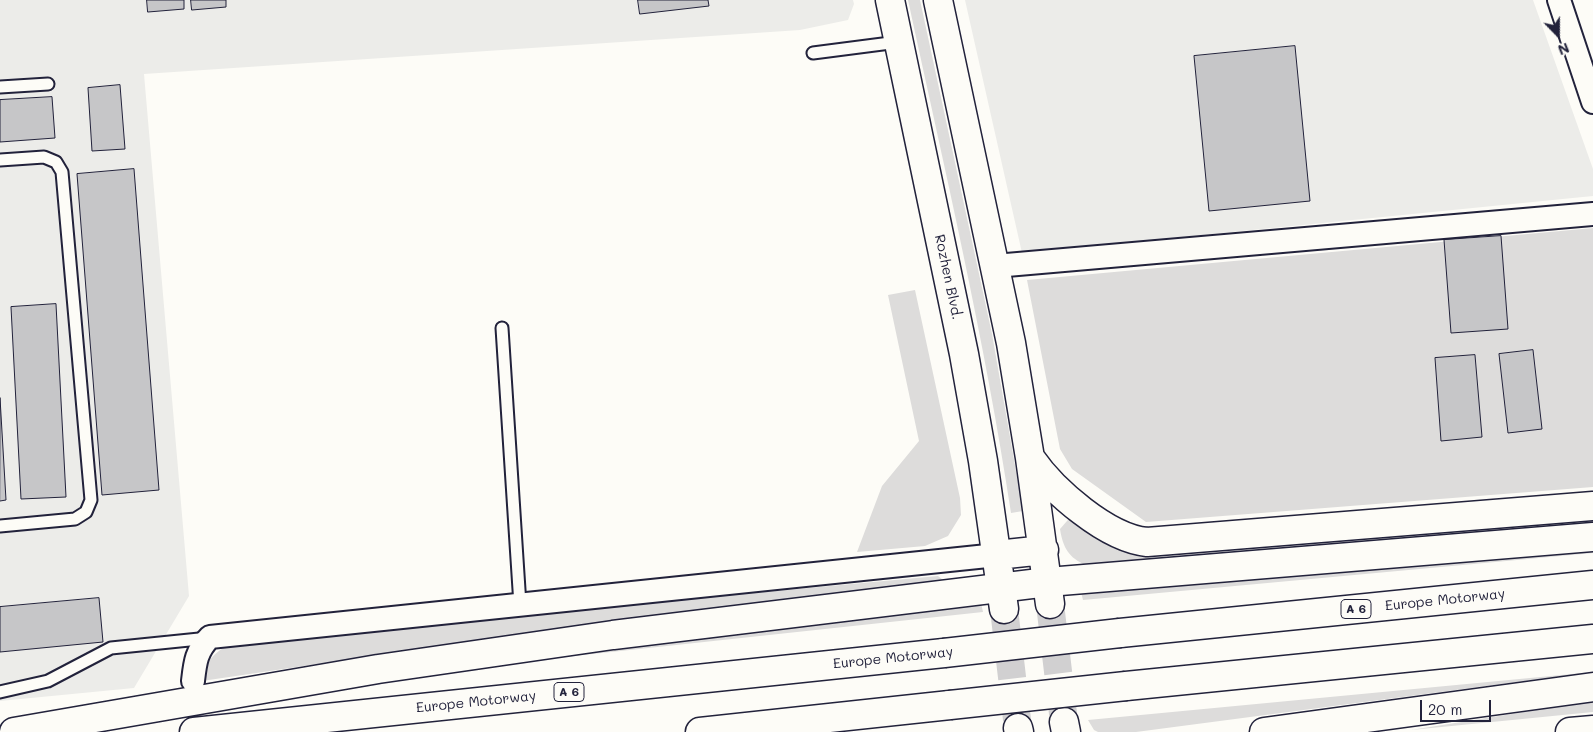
<!DOCTYPE html>
<html>
<head>
<meta charset="utf-8">
<style>
  body { margin:0 }
  #map { position:relative; width:1593px; height:732px; overflow:hidden; background:#fdfcf7; font-family:Mali,sans-serif }
  canvas { display:block }
  .north { position:absolute; left:1533px; top:10px; width:50px; height:50px; -webkit-text-stroke:4px #fdfcf7; paint-order:stroke; rotate:158deg; font-size:14px; font-weight:700; line-height:20px; text-align:center; color:#22223b }
  .north::after { content:''; display:block; margin:auto; width:18px; height:22px; background:#22223b; clip-path:polygon(50% 0,100% 100%,50% 72%,0 100%) }
  .scale { position:absolute; left:1420px; top:700px; width:71px; height:22px; box-sizing:border-box; border:2px solid #22223b; border-top:0; padding-left:6px; font-size:15px; line-height:18px; white-space:nowrap; color:#22223b; -webkit-text-stroke:4px #fdfcf7; paint-order:stroke }
</style>
</head>
<body>
<div id="map">
<canvas width="1593" height="732"></canvas>
<div class="north">N</div>
<div class="scale">20 m</div>
</div>
<script>
const c = document.querySelector('canvas').getContext('2d');
c.lineJoin = 'round';
function paint(path, color) { c.fillStyle = color; c.fill(path, 'evenodd'); }
function trace(path, color, width, dash) { c.strokeStyle = color; c.lineWidth = width; c.lineCap = dash ? 'butt' : 'round'; c.setLineDash(dash || []); c.stroke(path); }
function label(font, color, halo, rows, align = 'center') {
  c.font = font + ' Mali,sans-serif'; c.lineWidth = 5; c.setLineDash([]); c.textBaseline = 'middle'; c.strokeStyle = halo; c.fillStyle = color; for (const [text, x, y, turn = 0] of rows) {
    c.save(); c.translate(x, y); c.rotate((+turn || 0) * Math.PI / 180); c.textAlign = isNaN(turn) ? turn : align; if (halo) c.strokeText(text, 0, 0); c.fillText(text, 0, 0); c.restore();
  }
}
const built = new Path2D(`
  M0 0H853L854 4 848 20 800 30 144 74 189 596 134 688 0 701Z
  M965 0H1533L1593 169V196L1022 253Z`);
const green = new Path2D(`
  M908 0H920L992 334 1023 511 1011 513C985 340 945 171 908 0Z
  M1593 228V487L1146 522 1072 469 1060 449 1027 280Z
  M915 290 960 498 961 515 948 536 925 546 857 552 882 486 919 441 888 295Z
  M1074 513 1115 544 1593 517V526L1086 565C1069 558 1063 548 1060 529Z
  M1593 550V553L1083 600 1081 592Z
  M938 576 943 580 939 586 555 629 202 681C205 659 217 651 235 641Z
  M981 603 983 612 518 662 614 645Z
  M1593 672 1136 732H1098L1094 730 1088 720Z
  M1593 701V712L1411 730Z`);
const building = new Path2D(`
  M147 0H184V9L148 12Z
  M191 0H226V7L192 10Z
  M638 0H708L709 6 640 14Z
  M1295 46 1310 201 1209 211 1194 56Z
  M120 85 125 149 92 151 88 88Z
  M52 97 55 138 0 142V100Z
  M134 169 159 490 102 495 77 174Z
  M1501 236 1508 329 1451 333 1444 240Z
  M56 304 66 497 21 499 11 307Z
  M1533 350 1542 429 1508 433 1499 354Z
  M1475 355 1482 437 1441 441 1435 358Z
  M0 398 6 500 0 501Z
  M99 598 103 642 0 652V607Z`);
const primaryTunnel = new Path2D(`
  M1050 604 1064 722
  M1004 609 1018 728`);
const service = new Path2D(`
  M813 53 898 42
  M0 87 48 84
  M0 160 44 157 56 162 62 172 91 500 86 512 75 519 0 526
  M502 328 520 605
  M0 692 48 681 111 648 209 638`);
const minor = new Path2D(`
  M1559 0 1593 102
  M995 266 1593 214
  M193 681C195 663 196 651 210 637L997 555`);
const primary = new Path2D(`
  M890 0 964 354 983 461 1004 609
  M938 0 1011 343 1030 458 1050 604
  M1031 459C1053 491 1107 538 1147 542L1593 506
  M997 555 1044 550
  M1064 722 1066 732
  M1018 728 1019 732
  M1570 732 1593 730`);
const motorway = new Path2D(`
  M1120 633 1593 585
  M1126 686 1593 639
  M14 732 378 669 613 635 1048 582 1593 537
  M194 732 944 653
  M700 732 950 705
  M1264 732 1593 687`);
const motorwayBridge = new Path2D(`
  M944 653 1120 633
  M950 705 1126 686`);
const shields = [
  [1356,609,30],
  [569,692,30]
];
const shieldNames = [
  ["A 6",1356,609],
  ["A 6",569,692]
];
const streetNames = [
  ["Rozhen Blvd.",948,277,78],
  ["Europe Motorway",1445,600,-6],
  ["Europe Motorway",893,658,-6],
  ["Europe Motorway",476,702,-6]
];
paint(built, '#ecece9');
paint(green, '#dddcdb');
paint(building, '#c6c6c8');
trace(building, '#22223b', 1);
trace(primaryTunnel, '#d1d0d1', 28, [28, 14]);
trace(service, '#22223b', 15);
trace(minor, '#22223b', 26);
trace(primary, '#22223b', 31);
trace(motorway, '#22223b', 31);
trace(service, '#fdfcf7', 11);
trace(minor, '#fdfcf7', 22);
trace(primary, '#fdfcf7', 28);
trace(motorway, '#fdfcf7', 28);
trace(motorwayBridge, '#22223b', 31, []);
trace(motorwayBridge, '#fdfcf7', 28);
for (const [x, y, w] of shields) { const box = new Path2D(); box.roundRect(x - w / 2, y - 9.5, w, 19, 4); c.fillStyle = '#fdfcf7'; c.fill(box); trace(box, '#22223b', 1); }
label('bold 12px', '#22223b', null, shieldNames);
label('14px', '#22223b', '#fdfcf7', streetNames);
</script>
</body>
</html>
